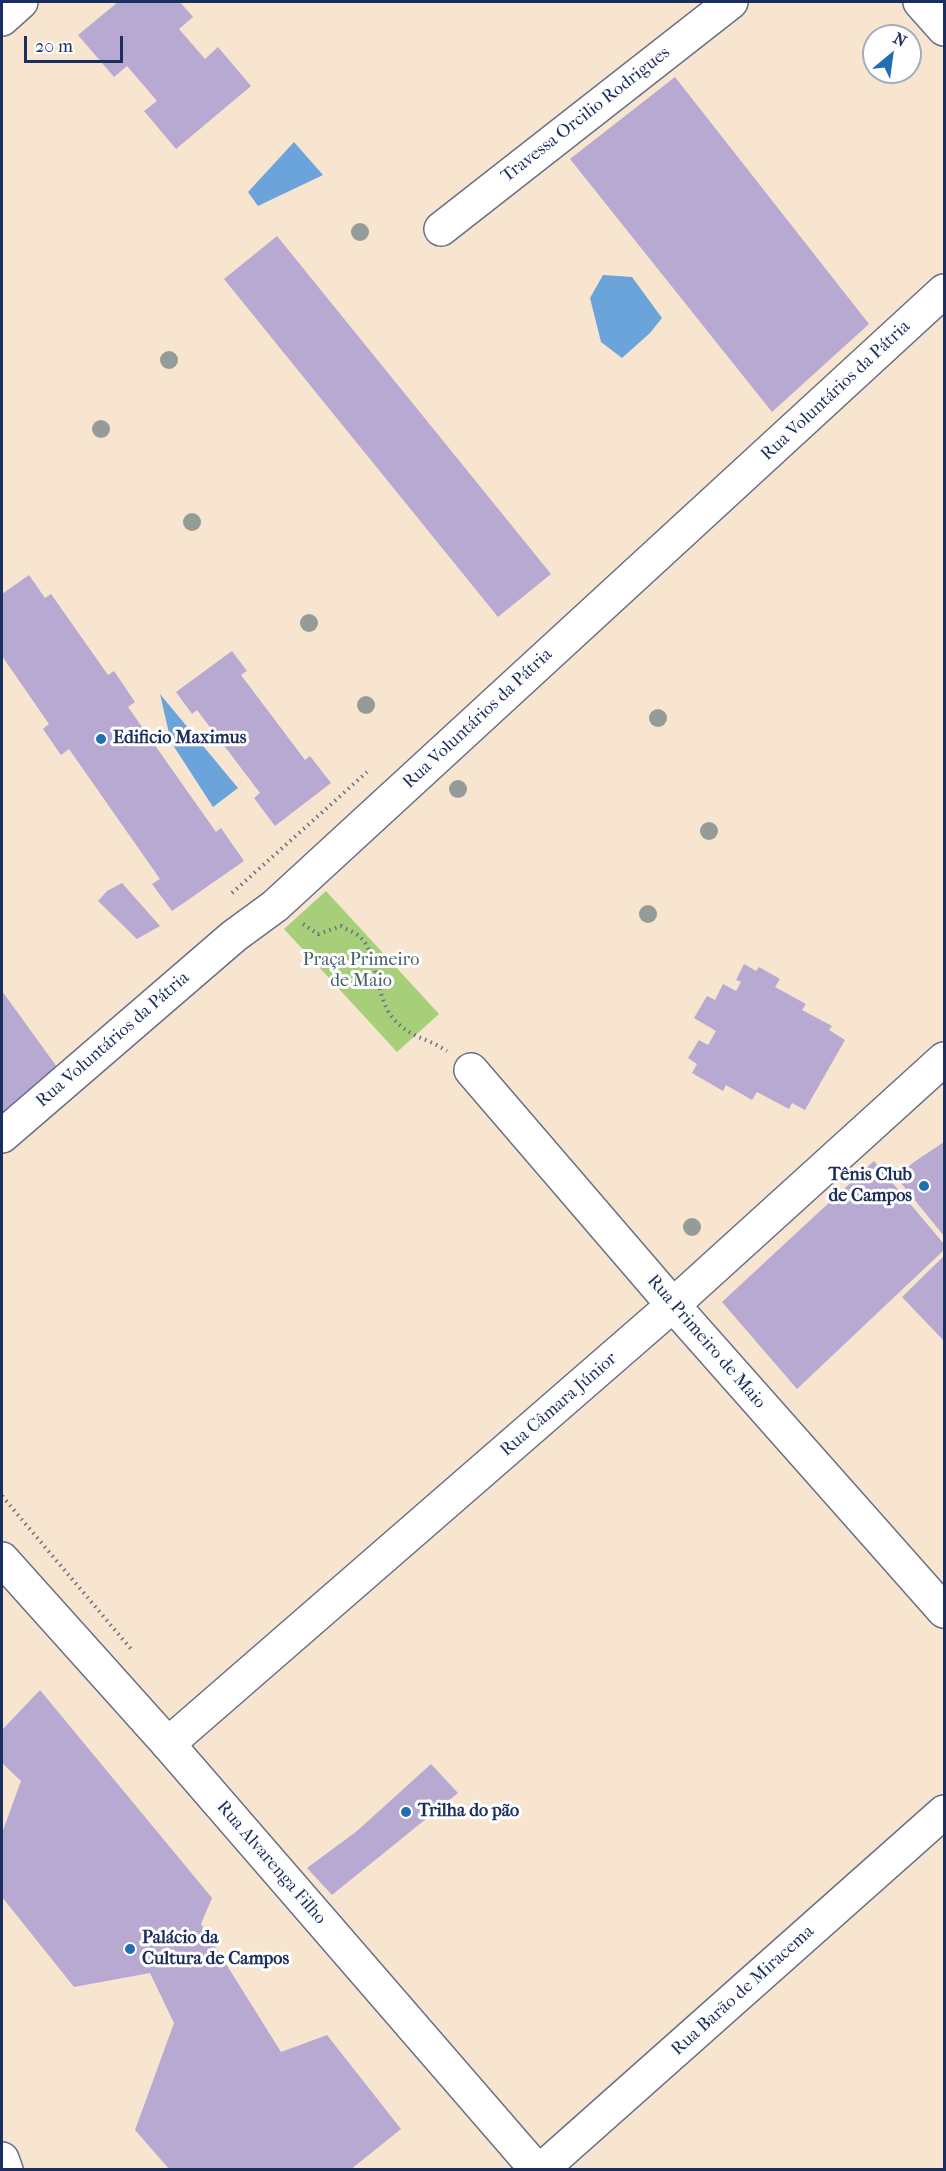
<!DOCTYPE html>
<html>
<head>
<meta charset="utf-8">
<style>
  body { margin:0 }
  #map { position:relative; width:946px; height:2171px; overflow:hidden; background:#f7e5d0; font-family:"IM FELL French Canon",serif }
  canvas { display:block }
  .frame { position:absolute; inset:0; border:3px solid #1b2f5e; pointer-events:none }
  .north { position:absolute; left:862px; top:24px; width:60px; height:60px; box-sizing:border-box; background:#fff; border:2px solid #a4acbf; border-radius:50%; rotate:29deg; font-size:16px; font-weight:700; line-height:24px; text-align:center; color:#1b2f5e }
  .north::after { content:''; display:block; margin:auto; width:21px; height:27px; background:#1f6fb2; clip-path:polygon(50% 0,100% 100%,50% 72%,0 100%) }
  .scale { position:absolute; left:24px; top:36px; width:99px; height:27px; box-sizing:border-box; border:3px solid #1b2f5e; border-top:0; padding-left:8px; font-size:18px; line-height:21px; white-space:nowrap; color:#1b2f5e; -webkit-text-stroke:4px #fff; paint-order:stroke }
</style>
</head>
<body>
<div id="map">
<canvas width="946" height="2171"></canvas>
<div class="frame"></div>
<div class="north">N</div>
<div class="scale">20 m</div>
</div>
<script>
const c = document.querySelector('canvas').getContext('2d');
c.lineJoin = 'round';
function paint(path, color) { c.fillStyle = color; c.fill(path, 'evenodd'); }
function trace(path, color, width, dash) { c.strokeStyle = color; c.lineWidth = width; c.lineCap = dash ? 'butt' : 'round'; c.setLineDash(dash || []); c.stroke(path); }
function label(font, color, halo, rows, align = 'center') {
  c.font = font + ' "IM FELL French Canon",serif'; c.lineWidth = 6; c.setLineDash([]); c.textBaseline = 'middle'; c.strokeStyle = halo; c.fillStyle = color; for (const [text, x, y, turn = 0] of rows) {
    c.save(); c.translate(x, y); c.rotate((+turn || 0) * Math.PI / 180); c.textAlign = isNaN(turn) ? turn : align; if (halo) c.strokeText(text, 0, 0); c.fillText(text, 0, 0); c.restore();
  }
}
const green = new Path2D(`
  M326 891 439 1014 397 1052 284 929Z`);
const water = new Path2D(`
  M294 142 323 175 258 206 248 192Z
  M603 275 632 277 662 318 650 333 622 358 601 342 590 298Z
  M160 694 238 788 213 807 171 742Z`);
const building = new Path2D(`
  M118 2H180L193 17 179 29 205 59 218 47 251 86 176 149 144 111 157 101 127 66 114 77 78 35Z
  M675 77 869 324 772 412 570 159Z
  M277 236 551 574 498 617 224 279Z
  M29 575 45 598 51 594 108 675 114 671 135 702 128 707 216 832 221 828 244 861 172 911 152 884 160 879 69 749 61 755 43 729 49 724 2 656V594Z
  M232 651 247 671 241 675 305 760 310 756 331 783 275 826 254 798 260 793 197 710 192 714 176 692Z
  M122 883 160 926 137 939 98 901 107 891Z
  M744 964 756 971 759 967 780 979 775 987 806 1004 802 1010 832 1026 829 1030 845 1040 805 1110 792 1103 789 1109 757 1092 752 1100 726 1085 723 1091 692 1073 697 1064 688 1058 699 1040 708 1045 716 1031 694 1018 707 996 715 1000 723 984 736 991 741 982 736 980Z
  M2 991 62 1074 2 1123Z
  M944 1142V1236L896 1177 914 1162Z
  M874 1161 944 1244V1250L797 1389 722 1302Z
  M944 1256V1341L902 1297Z
  M40 1690 212 1898 201 1924 281 2052 327 2035 401 2129 350 2170H170L135 2130 174 2023 150 1973 74 1987 2 1897V1833L21 1781 2 1763V1730Z
  M431 1764 458 1793 332 1895 307 1868 357 1831Z`);
const path = new Path2D(`
  M232 893 367 772
  M303 924 318 934 341 926C347 930 357 933 361 938 377 953 376 997 392 1017 409 1038 426 1037 447 1051
  M2 1496 131 1649`);
const minor = new Path2D(`
  M441 229 731 2
  M471 1070 673 1305 944 1611
  M168 1744 673 1305 944 1059
  M2 2159 6 2170`);
const major = new Path2D(`
  M920 2 944 29
  M2 19 21 2
  M2 1136 234 936 275 906 944 291
  M2 1559 168 1744 537 2170
  M541 2170 944 1812`);
const trees = [
  [360,232],
  [169,360],
  [101,429],
  [192,522],
  [309,623],
  [366,705],
  [658,718],
  [458,789],
  [709,831],
  [648,914],
  [692,1227]
];
const markers = [
  [101,739,6,"#1f6fb2"],
  [924,1186,6,"#1f6fb2"],
  [406,1812,6,"#1f6fb2"],
  [130,1949,6,"#1f6fb2"]
];
const streetNames = [
  ["Travessa Orcilio Rodrigues",586,115,-38],
  ["Rua Voluntários da Pátria",836,391,-43],
  ["Rua Voluntários da Pátria",478,719,-43],
  ["Rua Voluntários da Pátria",113,1040,-41],
  ["Rua Primeiro de Maio",706,1342,49],
  ["Rua Câmara Júnior",559,1405,-41],
  ["Rua Alvarenga Filho",271,1863,49],
  ["Rua Barão de Miracema",743,1991,-42]
];
const poiNames = [
  ["Edificio Maximus",113,739],
  ["Tênis Club",912,1176,"right"],
  ["de Campos",912,1197,"right"],
  ["Trilha do pão",418,1812],
  ["Palácio da",142,1939],
  ["Cultura de Campos",142,1960]
];
const parkNames = [
  ["Praça Primeiro",361,961],
  ["de Maio",361,982]
];
paint(green, '#a7cf7a');
paint(water, '#6ba4da');
paint(building, '#b7a9d2');
trace(minor, '#686f86', 36);
trace(major, '#686f86', 36);
trace(path, '#686f86', 4, [1.5, 4.5]);
trace(minor, '#fff', 33);
trace(major, '#fff', 33);
c.fillStyle = '#959b96';
for (const [x, y] of trees) { c.beginPath(); c.arc(x, y, 9, 0, 2 * Math.PI); c.fill(); }
for (const [x, y, r, color] of markers) { const dot = new Path2D(); dot.arc(x, y, r, 0, 2 * Math.PI); c.fillStyle = color; c.fill(dot); trace(dot, '#fff', 2); }
label('18px', '#1b2f5e', '#fff', streetNames);
label('bold 18px', '#1b2f5e', '#fff', poiNames, 'left');
label('18px', '#455f66', '#fff', parkNames);
</script>
</body>
</html>
